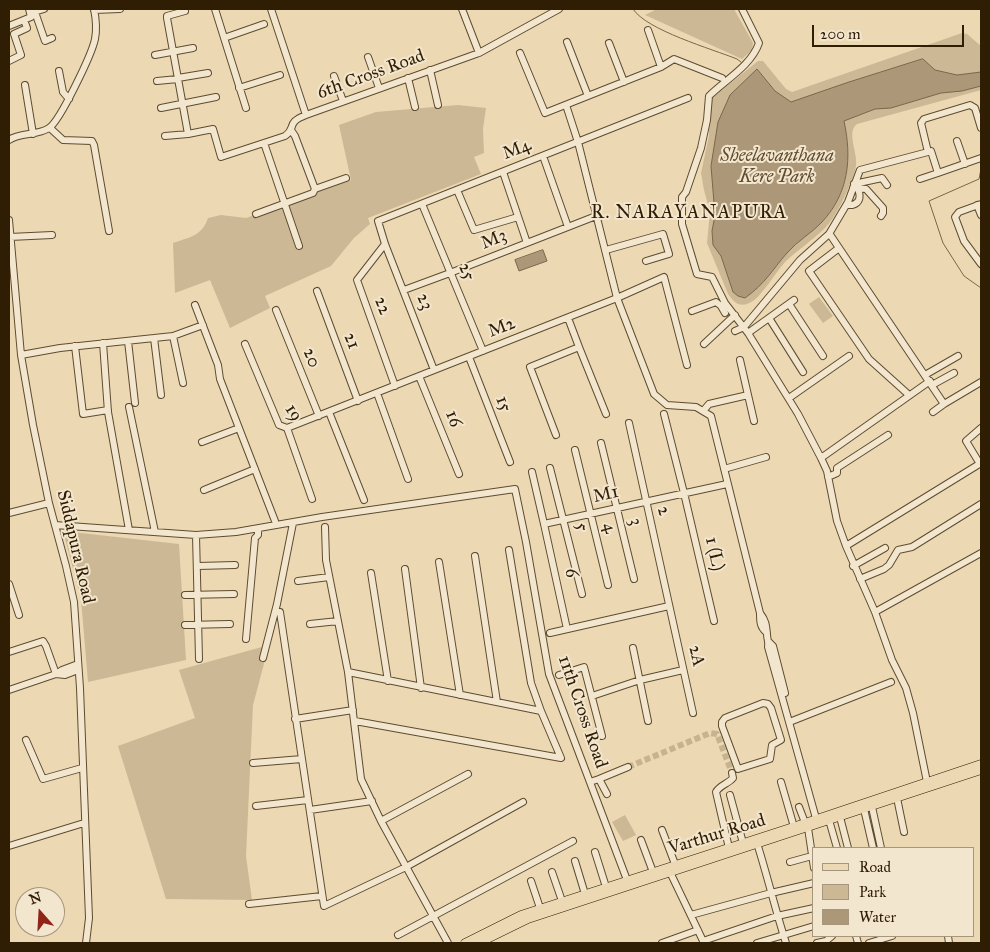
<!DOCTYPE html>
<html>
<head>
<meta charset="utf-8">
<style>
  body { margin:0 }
  #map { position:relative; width:990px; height:952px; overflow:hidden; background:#ecd8b3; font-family:"IM FELL Great Primer",serif }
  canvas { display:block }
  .frame { position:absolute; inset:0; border:10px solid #2f1d04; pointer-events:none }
  .legend { position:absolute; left:812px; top:847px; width:162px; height:90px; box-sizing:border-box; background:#f3e6ce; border:1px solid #a5967d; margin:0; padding:6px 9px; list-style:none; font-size:15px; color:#2f1d04 }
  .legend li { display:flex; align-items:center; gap:10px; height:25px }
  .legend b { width:25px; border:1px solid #a5967d }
  .north { position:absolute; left:15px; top:887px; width:50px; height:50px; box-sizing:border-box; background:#f3e6ce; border:1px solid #a5967d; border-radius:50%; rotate:341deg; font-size:14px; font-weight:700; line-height:20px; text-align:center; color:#2f1d04 }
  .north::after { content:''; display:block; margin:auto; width:18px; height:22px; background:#8f2418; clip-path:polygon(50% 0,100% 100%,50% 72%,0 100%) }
  .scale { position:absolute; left:812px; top:25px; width:152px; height:22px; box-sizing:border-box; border:2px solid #2f1d04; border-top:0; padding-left:6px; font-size:15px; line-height:18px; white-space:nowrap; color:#2f1d04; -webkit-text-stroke:4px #f3e6ce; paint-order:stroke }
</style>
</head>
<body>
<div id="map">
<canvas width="990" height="952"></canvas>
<div class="frame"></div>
<ul class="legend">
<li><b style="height:6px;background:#ecd8b3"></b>Road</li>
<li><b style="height:14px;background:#ccb895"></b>Park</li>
<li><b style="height:14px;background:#ac9878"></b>Water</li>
</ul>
<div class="north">N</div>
<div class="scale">200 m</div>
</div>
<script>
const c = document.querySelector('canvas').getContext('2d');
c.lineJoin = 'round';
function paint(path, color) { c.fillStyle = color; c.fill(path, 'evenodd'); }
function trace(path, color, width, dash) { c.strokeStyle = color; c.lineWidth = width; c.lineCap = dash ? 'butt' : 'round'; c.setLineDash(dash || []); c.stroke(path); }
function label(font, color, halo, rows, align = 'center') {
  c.font = font + ' "IM FELL Great Primer",serif'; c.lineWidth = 4; c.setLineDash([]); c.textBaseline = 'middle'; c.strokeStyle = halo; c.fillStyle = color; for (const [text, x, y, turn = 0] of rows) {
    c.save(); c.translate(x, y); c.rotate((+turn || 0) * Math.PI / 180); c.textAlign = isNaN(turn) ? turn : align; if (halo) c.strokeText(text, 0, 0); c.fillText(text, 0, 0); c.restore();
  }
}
const green = new Path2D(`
  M657 9H734L753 43 752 50 742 59 645 15Z
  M962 33 967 34 981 46V90L857 124C846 132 858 152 856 166 855 172 852 179 850 184 844 199 836 216 826 227 813 240 798 250 785 262 777 271 770 283 762 292 758 297 753 302 747 304 738 307 733 301 728 294L707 243 710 212 704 190 701 173 709 136V104L712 98 758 61H763L786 89 792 92Z
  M458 105 486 108 483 129 484 153 474 157 481 174 368 218 370 224 354 238 331 266 265 296 270 308 230 328 210 280 175 293 173 243C190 237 202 236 208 218L221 215 246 218 351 180 339 125 376 112Z
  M819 297 833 316 823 323 809 304Z
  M63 531 179 544 186 660 88 682 81 599Z
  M269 645 253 705 246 856 252 900 166 899 118 746 195 718 179 670Z
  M625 815 636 835 623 841 612 822Z`);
const water = new Path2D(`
  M923 59 935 70 957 75 981 72V86L962 91 941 93 891 108 875 109 844 121C852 158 849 193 822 222 812 233 797 241 787 253 772 270 766 283 745 298L738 296 733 292 721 256 713 245 712 231 715 215 711 166 718 122 730 95 757 69 775 91 791 102 846 83Z
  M543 250 547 261 519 271 515 260Z`);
const stream = new Path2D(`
  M633 9C646 30 712 49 737 59L741 62
  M981 169 979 179 929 201 943 243 964 276 981 288`);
const minorTunnel = new Path2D(`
  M628 767 710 733 717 734 732 773`);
const minor = new Path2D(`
  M215 9 246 108
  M271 9 306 115 479 53 462 9
  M742 9 759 43C751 66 725 80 709 96L707 120 701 148 686 192 682 197V224L697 274 712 277 725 303 748 333 798 414 821 458 827 471 837 521 846 546 875 612 892 660 906 688 913 713 927 782
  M94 10 120 9
  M185 11 167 16V18L188 134 213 129 221 157 285 136C297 128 285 123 306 115
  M35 12 45 41 52 38
  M31 13 44 9
  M9 26 31 17 29 9
  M648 30 661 67
  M224 38 264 24
  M567 42 588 96
  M609 43 624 82
  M479 53 559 9
  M520 53 545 113 661 67 674 59 722 78
  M155 55 193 48
  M368 57 379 88
  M9 61 21 55 14 34 27 28 24 20
  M430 70 438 105
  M59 71 63 92 69 99
  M334 76 343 101
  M178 78 208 73
  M408 78 415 107
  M157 81 178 79
  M25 85 33 134
  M239 88 280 75
  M566 105 578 142 617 298 664 277 687 365
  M161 108 216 97
  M50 128 63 140 92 141 94 145 109 231
  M981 128 975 108 970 105 924 119 921 123 928 152 931 151 938 173 981 158
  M165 136 188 134
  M9 140C20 132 37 136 49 128 60 121 92 54 95 39 97 29 96 19 94 9
  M957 141 965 164
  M264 143 299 246
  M543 156 568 227
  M503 172 527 243
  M920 179 938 173
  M854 184 882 178 887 185
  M853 188 866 189 883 208V213L881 216
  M315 189 346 178
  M457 190 474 230 518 217
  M422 204 483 351
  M981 204 959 212 955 217 964 241 981 264
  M847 205H852C860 203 861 197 858 189
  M977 205 981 215
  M256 214 313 193 315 189 295 136 291 130
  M9 220 21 355 33 425 49 503 66 566 74 602 80 688 89 918 86 943
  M831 236 944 404 981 382
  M10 237 52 235
  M385 244 357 280 395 386
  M839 248 809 271 869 359 909 395
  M606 250 663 234 669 254 646 261
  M404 290 450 273 596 216
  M317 291 358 401
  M789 304 823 356
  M195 305 218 365 220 379 275 521
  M721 306 725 313
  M276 310 319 416
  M692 311 716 302 721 306 725 303
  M769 318 803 372
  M735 331 744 327 800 260 829 234 848 202 860 170 928 152
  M748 333 794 300
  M173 336 183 383
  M154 338 161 395
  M128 341 135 403
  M103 343 108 412 129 530
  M245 344 279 425 287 428 312 499
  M704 344 735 315
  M75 346 83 414 108 410
  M579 347 606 414
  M21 355 60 348 173 336 203 325
  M469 357 510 462
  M434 370 385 244 378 221 688 98
  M925 375 958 356
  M419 376 459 474
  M932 385 954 373
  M377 393 408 479
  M748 395 754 421
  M789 398 849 356
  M129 407 155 532
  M704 410 709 404 748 395 740 360
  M329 412 364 500
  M933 412 944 404
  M664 414 684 493 714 621
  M629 423 693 713
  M287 428 617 298 654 394 667 405 696 407 711 416 760 613C760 621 760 627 766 632
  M556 435 530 367 579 347 568 318
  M202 442 239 428
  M601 443 634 579
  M575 450 608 585
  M821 458 930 381
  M980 464 966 441 981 428
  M550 468 582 594
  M724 469 766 457
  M532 472 544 524 727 484
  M828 477 837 473V468L888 435
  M204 490 255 469
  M9 513 49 503
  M544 524 567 629
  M55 525 196 535 236 532 322 517 515 489 526 542 549 674 627 880
  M325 527 326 560 348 672 361 779 381 821 448 943
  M196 535 199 659
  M846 546 981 463
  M509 550 531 683 541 711
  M475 556 497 702
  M439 562 460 695
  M198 566 235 565
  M853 566 885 548
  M405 569 421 688
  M371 573 388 681
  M860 579 884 569 889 565 898 550 912 547 981 504
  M298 581 329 577
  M9 584 19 615
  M185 595 234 594
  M280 612 324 906 406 867 523 802
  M875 612 981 553
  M760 613C766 621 766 625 767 634 767 639 769 642 768 647L817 822
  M310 624 338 621
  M185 625 230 624
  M550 633 669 606
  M246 639 255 538 258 535V529
  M769 642 773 646 785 693
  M633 648 648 721
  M9 652 43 641 46 646 56 674
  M263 658 277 604 293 523
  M348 672 541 711 561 758 355 721
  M56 674 65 675 78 670
  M559 675 584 667 602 736
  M9 690 56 674 62 670 78 664
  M592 696 640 680 683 670
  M763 703 768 704 771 708 781 740 772 745 770 759 738 769 722 726V722L725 718Z
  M295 719 353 710
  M792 721 891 682
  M26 740 43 779 82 768
  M253 763 302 759
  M599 779 628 767
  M590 782 599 779 607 794
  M781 782 794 827
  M730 795 743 843
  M897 798 904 832
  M256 806 308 800
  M799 807 804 820
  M872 807 881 848
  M864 809 873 848
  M310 810 372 801
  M840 817 848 848
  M829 820 837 848
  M381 821 468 774
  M808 828 814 868
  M662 830 675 864
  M641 840 653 872
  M756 840C767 874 775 909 786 943
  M9 846 84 823
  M729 848 716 792C720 785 728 784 733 778L732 773
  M595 852 606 887
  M575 861 585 894
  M790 862 812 856
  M669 870 704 943
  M552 872 562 901
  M531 881 540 908
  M249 904 322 896
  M691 915 771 893 814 883
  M398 935 573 841
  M856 936 858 943
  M948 936 949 943
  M703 941 777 916 814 908
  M662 943 698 930
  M757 943 814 926
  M817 943 826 941 832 936
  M869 943 892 936`);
const major = new Path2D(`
  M465 943 521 915 787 829 981 764
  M479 943 528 919 981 770`);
const streetNames = [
  ["6th Cross Road",371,75,-20],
  ["M4",517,150,-21],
  ["M3",494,240,-22],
  ["25",466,272,68],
  ["23",424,302,69],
  ["22",382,306,70],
  ["M2",502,328,-21],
  ["21",351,341,69],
  ["20",311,358,68],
  ["15",503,404,69],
  ["19",293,413,57],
  ["16",453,419,68],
  ["M1",606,495,-13],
  ["2",663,511,77],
  ["3",635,522,76],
  ["5",581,527,76],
  ["4",609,528,76],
  ["Siddapura Road",75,547,77],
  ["1 (L)",714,554,77],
  ["6",571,573,77],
  ["2A",696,656,77],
  ["11th Cross Road",582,712,71],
  ["Varthur Road",717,835,-17]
];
const parkNames = [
  ["Sheelavanthana",777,157],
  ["Kere Park",777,178]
];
const neighbourhoodNames = [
  ["R. NARAYANAPURA",689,213]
];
paint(green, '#ccb895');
paint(water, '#ac9878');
trace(water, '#7a674a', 1);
trace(stream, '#7a674a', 1);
trace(minorTunnel, '#c6b390', 6, [6, 3]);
trace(minor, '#5e4c30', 8);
trace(major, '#2f1d04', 9);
trace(minor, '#f3e6ce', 6);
trace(major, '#ecd8b3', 8);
label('18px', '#2f1d04', '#f3e6ce', streetNames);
label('italic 18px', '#5e4c30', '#f3e6ce', parkNames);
c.letterSpacing = '1px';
label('19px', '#2f1d04', '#f3e6ce', neighbourhoodNames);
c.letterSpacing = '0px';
</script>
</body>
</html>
